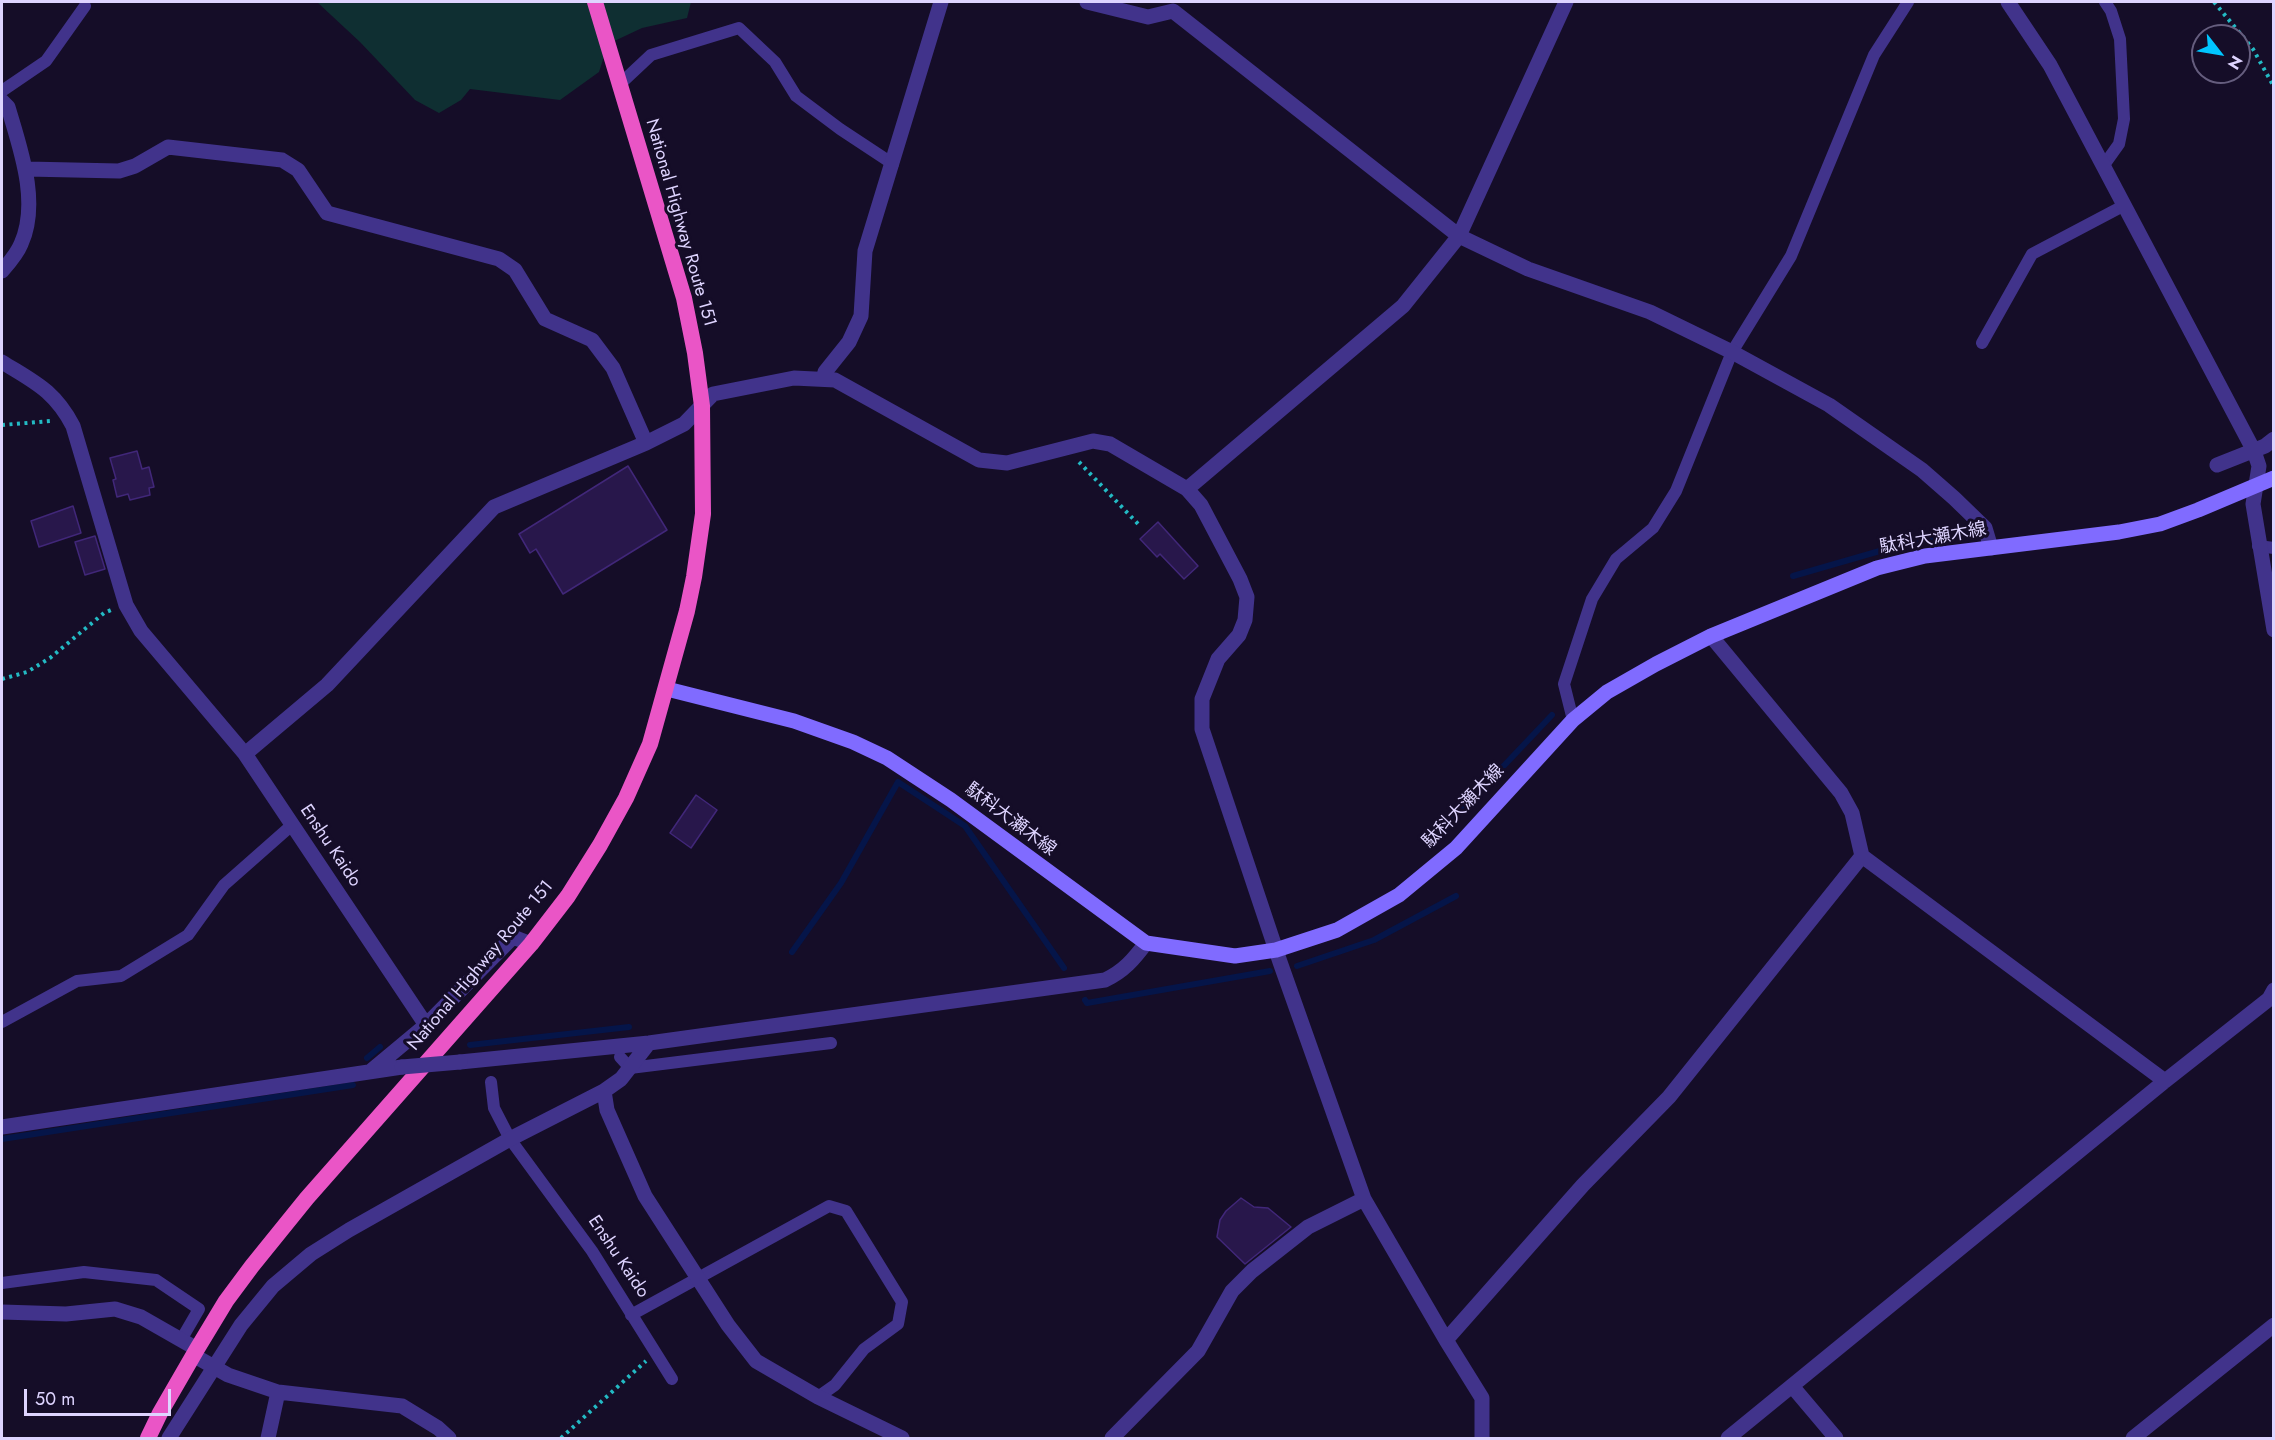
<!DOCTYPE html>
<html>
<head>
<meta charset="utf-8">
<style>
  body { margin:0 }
  #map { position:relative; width:2275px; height:1440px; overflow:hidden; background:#150d28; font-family:Jost,sans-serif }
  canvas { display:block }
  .frame { position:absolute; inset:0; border:3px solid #ded4ff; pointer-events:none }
  .north { position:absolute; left:2191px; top:24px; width:60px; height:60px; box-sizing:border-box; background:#150d28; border:2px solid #655d7e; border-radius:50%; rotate:121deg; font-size:16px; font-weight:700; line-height:24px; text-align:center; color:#ded4ff }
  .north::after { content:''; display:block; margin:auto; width:21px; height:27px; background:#00c6ff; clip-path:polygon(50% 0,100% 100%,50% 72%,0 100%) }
  .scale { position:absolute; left:24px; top:1389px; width:147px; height:27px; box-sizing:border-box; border:3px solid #ded4ff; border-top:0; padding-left:8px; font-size:18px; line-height:21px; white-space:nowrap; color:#ded4ff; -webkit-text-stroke:4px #150d28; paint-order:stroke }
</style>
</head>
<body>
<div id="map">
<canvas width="2275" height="1440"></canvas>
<div class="frame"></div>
<div class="north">N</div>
<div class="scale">50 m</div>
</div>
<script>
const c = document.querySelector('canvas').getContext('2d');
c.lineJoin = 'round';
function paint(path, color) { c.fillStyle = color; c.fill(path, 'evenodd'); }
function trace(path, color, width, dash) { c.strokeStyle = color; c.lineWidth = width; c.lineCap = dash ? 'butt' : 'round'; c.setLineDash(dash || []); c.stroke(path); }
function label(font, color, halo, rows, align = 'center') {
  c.font = font + ' Jost,"Noto Sans JP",sans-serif'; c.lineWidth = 6; c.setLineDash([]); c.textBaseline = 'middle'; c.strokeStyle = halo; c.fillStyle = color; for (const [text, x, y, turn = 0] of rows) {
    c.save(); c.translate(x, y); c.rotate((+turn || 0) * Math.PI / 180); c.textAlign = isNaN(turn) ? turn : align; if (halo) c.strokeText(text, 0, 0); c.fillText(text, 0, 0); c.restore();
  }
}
const green = new Path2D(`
  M317 2H691L687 18 642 28 608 44 599 72 560 100 470 89 461 100 439 113 415 100 360 42Z`);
const stream = new Path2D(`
  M1793 576 1904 544 1973 532
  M1442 831 1552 715
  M792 952 841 883 898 782 965 826 1064 968
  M1297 966 1374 940 1456 896
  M1085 1000 1087 1003 1270 971
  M470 1045 629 1027
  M367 1058 380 1047
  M2 1139 353 1085`);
const building = new Path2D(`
  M137 451 142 469 149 467 154 487 149 488 150 495 130 500 128 494 117 497 113 480 116 479 110 458Z
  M628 466 667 530 563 594 536 549 530 553 519 534Z
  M73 506 81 533 39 547 31 521Z
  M1158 522 1198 566 1184 579 1160 554 1157 557 1140 539Z
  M95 536 105 569 85 575 75 542Z
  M696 795 717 810 691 848 670 833Z
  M1241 1198 1254 1207 1268 1208 1291 1227 1245 1264 1217 1237 1220 1220 1226 1211Z`);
const path = new Path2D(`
  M2214 2 2253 49 2274 87
  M2 425 50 421
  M1079 462 1139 525
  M2 679 27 672 50 658 104 613 111 610
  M561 1438 646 1361`);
const service = new Path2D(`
  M619 85 651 55 739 28 775 62 796 96 840 129 893 164
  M2 91 46 61 85 6
  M2104 165 2119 144 2124 119 2120 39 2111 11 2105 2
  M1982 343 2032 254 2123 206
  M2258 546 2274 548
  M1573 720 1564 684 1592 599 1616 559 1653 528 1676 491 1732 352 1791 256 1874 55 1908 2
  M2 1022 77 981 121 976 188 935 224 885 292 825
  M620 1057 630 1068 831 1043
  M491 1082 494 1108 510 1139 592 1251 672 1379
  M2 1283 84 1272 156 1280 199 1309 181 1340
  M631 1315 829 1206 846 1211 902 1302 898 1324 864 1349 835 1385 818 1397`);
const minor = new Path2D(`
  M1087 2 1148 17 1173 11 1459 236 1528 269 1650 312 1732 352 1829 405 1922 470 1954 498 1985 528 1991 548
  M2008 2 2050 65 2254 451 2259 466 2253 504 2274 630
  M2 101 8 107C20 148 40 202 21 244 17 254 9 263 2 271
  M27 169 119 171 135 166 168 147 282 160 298 170 327 213 499 259 515 270 545 319 592 340 613 368 646 443
  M2 362C34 382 54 390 73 426L126 605 141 631 245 754 426 1025
  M824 378 825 372 849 342 861 316 865 251 941 2
  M2217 465 2265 446 2274 439
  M1187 489 1403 306 1459 236 1566 2
  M1711 636 1841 793 1852 813 1862 856 2165 1081
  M245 754 327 685 494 507 646 443 684 424 713 394 794 378 835 380 979 460 1007 463 1093 441 1110 444 1187 489 1201 505 1240 579 1247 597 1245 620 1239 635 1218 659 1202 699V729L1280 962 1364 1199 1446 1340 1482 1398V1438
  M460 1062 649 1043 1105 980C1124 971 1134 959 1146 943
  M372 1070 426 1025 513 937 531 944
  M604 1091 607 1110 645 1196 728 1325 756 1361 818 1397 902 1438
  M2 1127 402 1067
  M2 1312 66 1314 115 1309 141 1317 197 1349
  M1446 1340 1583 1185 1669 1097 1862 856
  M193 1355 228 1375 278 1392 402 1406 438 1428 449 1438
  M1792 1386 1836 1438
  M169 1438 241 1325 273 1286 311 1254 349 1230 510 1139 604 1091 621 1079 649 1043
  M268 1438 278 1392
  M1112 1438 1198 1351 1232 1291 1252 1271 1308 1227 1364 1199
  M1728 1438 2165 1081 2269 999 2274 990
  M2133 1438 2274 1325`);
const secondary = new Path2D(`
  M667 689 794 721 853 742 887 758 951 800 1146 943 1235 956 1276 950 1337 930 1399 895 1456 848 1573 720 1607 692 1656 664 1711 636 1877 568 1925 556 2119 532 2160 524 2198 510 2274 478`);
const trunk = new Path2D(`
  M148 1438 160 1413 197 1349 226 1301 252 1266 307 1198 531 944 568 896 600 845 626 798 650 744 687 611 694 577 703 514 702 406 695 353 684 298 595 2`);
const minorBridge = new Path2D(`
  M402 1067 460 1062`);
const streetNames = [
  ["National Highway Route 151",680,223,74],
  ["駄科大瀬木線",1933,539,-10],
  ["駄科大瀬木線",1464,807,-46],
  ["駄科大瀬木線",1010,820,37],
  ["Enshu Kaido",330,846,56],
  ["National Highway Route 151",481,966,-50],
  ["Enshu Kaido",618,1257,56]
];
paint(green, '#0f2f32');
trace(stream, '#051549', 6);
paint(building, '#28174b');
trace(building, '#412779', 1.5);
trace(path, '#23bac4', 4, [3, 4.5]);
trace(service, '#41338b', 12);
trace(minor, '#41338b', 15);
trace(secondary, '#806bff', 15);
trace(trunk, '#ea55c6', 16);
trace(minorBridge, '#41338b', 15);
label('18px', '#ded4ff', '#150d28', streetNames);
</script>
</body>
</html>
